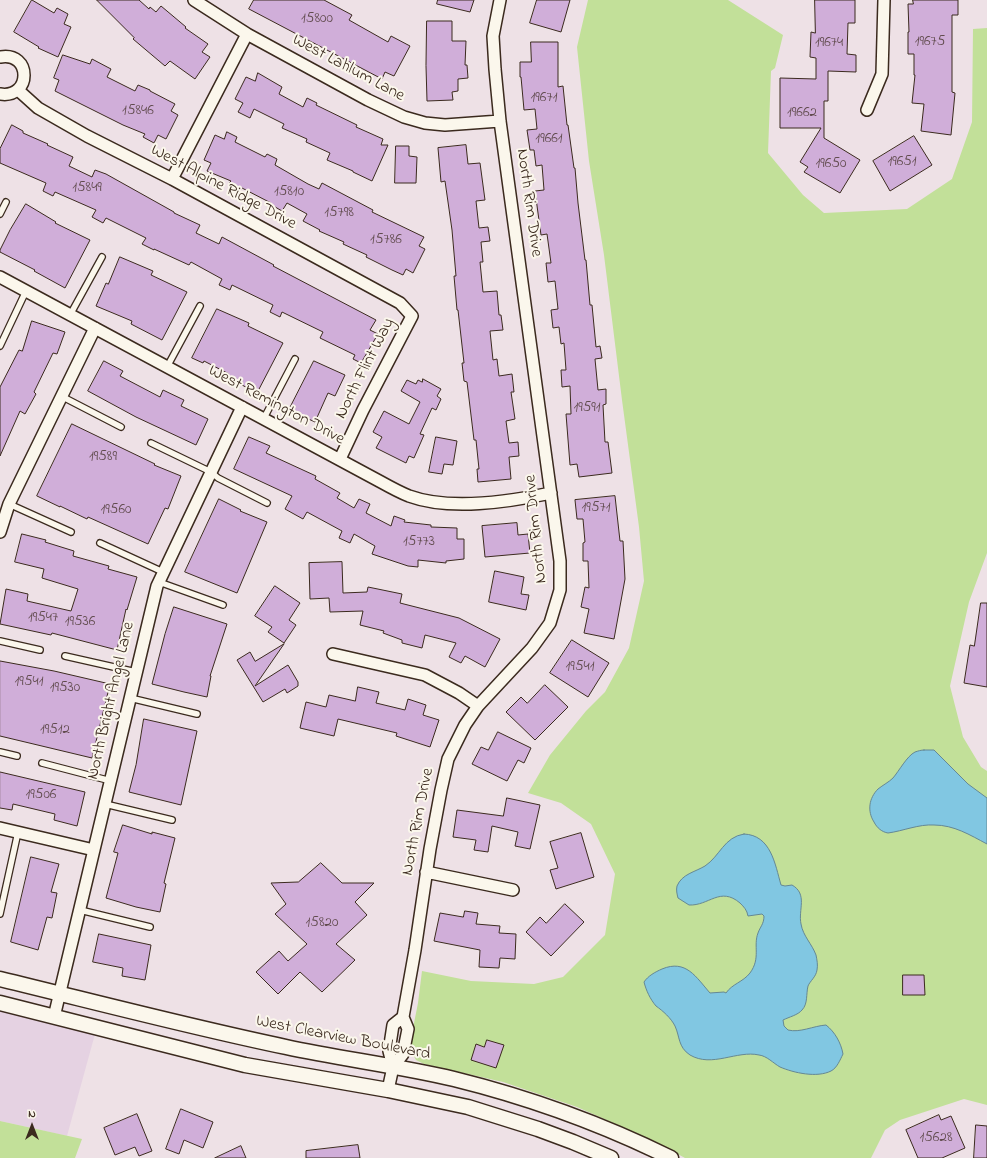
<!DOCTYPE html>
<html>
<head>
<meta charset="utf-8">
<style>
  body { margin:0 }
  #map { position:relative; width:987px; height:1158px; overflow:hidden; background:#eee1e6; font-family:"Indie Flower",sans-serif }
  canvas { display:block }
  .north { position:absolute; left:12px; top:1106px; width:40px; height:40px; -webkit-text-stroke:3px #fbf7ec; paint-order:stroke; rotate:0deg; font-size:11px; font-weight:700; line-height:16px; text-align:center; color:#3b2a1e }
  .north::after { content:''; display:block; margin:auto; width:14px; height:18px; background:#3b2a1e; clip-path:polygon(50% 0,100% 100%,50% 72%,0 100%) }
</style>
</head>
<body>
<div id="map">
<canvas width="987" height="1158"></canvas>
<div class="north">N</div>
</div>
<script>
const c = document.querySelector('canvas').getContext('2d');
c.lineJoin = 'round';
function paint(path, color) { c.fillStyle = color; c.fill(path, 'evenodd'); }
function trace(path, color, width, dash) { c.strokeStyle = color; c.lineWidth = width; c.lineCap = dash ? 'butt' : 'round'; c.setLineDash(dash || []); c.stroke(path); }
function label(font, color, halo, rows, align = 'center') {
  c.font = font + ' "Indie Flower",sans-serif'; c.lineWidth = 4; c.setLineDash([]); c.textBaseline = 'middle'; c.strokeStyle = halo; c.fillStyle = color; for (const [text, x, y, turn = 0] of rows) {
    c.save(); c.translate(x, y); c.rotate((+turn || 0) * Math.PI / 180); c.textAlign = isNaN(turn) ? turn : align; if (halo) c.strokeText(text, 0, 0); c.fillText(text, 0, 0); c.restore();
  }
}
const built = new Path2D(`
  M0 1010 95 1034 67 1136 0 1121Z`);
const green = new Path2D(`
  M588 0H728L783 35 775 68 771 71 768 153 803 195 824 213 907 209 952 179 972 122 973 29 987 28V553L969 602 950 686 963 737 981 767 987 771V1105L964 1099 900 1120 885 1130 871 1158H685L654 1141 577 1107 503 1082 424 1064 416 1060 411 1051 410 1043 418 1003 422 971 471 981 534 984 563 977 605 935 615 874 591 824 561 803 528 793 550 755 586 711 605 692 629 648 644 581 639 527 622 400 604 255 589 161 577 47Z
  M0 1121 82 1139 75 1158H0Z`);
const water = new Path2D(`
  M924 750H934L968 784 987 798V844C970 835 954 825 934 825 919 824 903 831 888 833 882 832 877 828 874 822 867 811 869 798 878 789 883 785 889 782 893 778 899 771 907 756 915 752 918 751 921 750 924 750Z
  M744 834C771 835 775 864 781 885L785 886 792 885C808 894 798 910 801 924 803 936 812 944 816 955 817 960 818 965 817 970 816 977 810 981 808 986 806 994 808 1004 802 1010 798 1015 789 1017 783 1020L784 1026 788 1030C800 1033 813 1026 826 1025 835 1032 841 1043 843 1054 840 1060 837 1068 831 1071 817 1078 794 1073 780 1067 773 1063 767 1056 759 1055 737 1050 712 1068 690 1055 678 1047 680 1037 675 1026 671 1018 663 1011 656 1006 650 999 646 990 644 982 648 976 655 972 662 969 686 959 696 977 710 993L724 992 726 993C732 984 743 982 750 973 761 958 753 946 758 933 760 927 764 924 764 916L762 914 748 916C747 910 744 907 740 903 720 886 709 906 689 905L678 898C677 894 676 890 677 886 682 874 695 872 705 866 720 856 724 837 744 834Z`);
const building = new Path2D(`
  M32 0 54 13 57 8 68 14 64 24 71 27 58 57 38 48 39 47 14 32Z
  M97 0H139L149 9 150 7 156 12 161 6 186 27 185 28 208 44 202 52 210 57 195 79 170 61 165 66 133 39 134 38Z
  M254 0H324L352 15 349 20 388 42 391 36 410 46 394 76 385 72 382 79 249 9Z
  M438 0H474L470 12 437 4Z
  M537 0H570L561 32 530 23Z
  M815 0H855V23H848L847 54 856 55V72L828 71V101H824V138L860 160 840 193 804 172 808 167 800 162 821 128H780V78L816 79V58L810 57 811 32 815 33Z
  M913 0H958V15H952V92L955 93 951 135 921 131 924 104 912 103 915 75H914V54H908V32H909L908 4H913Z
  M427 21H452V41H466L465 65H467L468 78 458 79V91L452 92 453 100 427 101 426 66Z
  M531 42H558V87L563 86 567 125H568L574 168H575L578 203 585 260H586L590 305H592L596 347 600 346 602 358 595 359 598 390 606 389V404L603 405 605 442H608L612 473 579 477 577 464 570 465 566 414H571L570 386 562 387 561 370H566L564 343 561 344 559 327 553 328 551 310 558 309 555 281 548 282 546 263H551L547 234 541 235 535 191 544 190 542 165 536 166 534 150H530L527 130 537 129 535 109 524 110 521 77H520V62H531Z
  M63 55 90 64 92 59 111 69 107 77 135 91 138 85 150 90V91L175 104 171 111 178 115 166 139 158 135 154 143 143 137 145 134 123 125 55 91 59 80 54 78Z
  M258 73 282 87 279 94 303 107 307 98 317 103 316 105 357 125 356 127 383 139 381 145H388L372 181 353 172V171L327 160 330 153 306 142 307 139 282 128 284 124 254 109 250 118 238 112 243 103 235 99 246 77 255 81Z
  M12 125 23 131V133L48 144 47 145 73 157 69 166 92 177 95 170 106 174 174 212V213L200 225 196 233 219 244 222 237 274 265 273 266 376 320 370 330 378 334 361 363 353 359 355 355 320 338 323 332 282 312 280 317 270 312 273 305 232 285 230 290 219 285 222 279 191 262 189 265 154 249V250L142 244 146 238 106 218 103 223 92 217 96 210 55 192 53 196 43 191 46 183 0 163V149Z
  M227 132 237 137 235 142 265 157 267 154 277 159 275 165 308 184 319 189 322 183 373 210 372 212 424 237 419 246 425 249 413 273 406 269 403 275 392 270 366 257 367 255 343 244 344 242 319 231 320 230 303 221 307 214 287 203 282 211 270 204 271 203 242 188 241 190 229 183 231 181 207 171 211 163 204 160 215 135 224 139Z
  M914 136 932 165 890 191 873 161Z
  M466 145 468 164 480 163 485 200 476 201 479 228 488 227 490 241 481 242 483 262H480L483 292 497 291 499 315H501L503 330 490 331 493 360 497 359 499 376 512 374 514 392H511L515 419 506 421 509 443 518 442 519 456 509 457 511 479 478 482 477 469H479L476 440H474L467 382 464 381 462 363H464L458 310H457L454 276H456L452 230 445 181 441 182 438 148Z
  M396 146H409V156L417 157 416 183H395Z
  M26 204 56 222 55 223 90 240 65 288 34 271 35 270 0 252V250L10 230Z
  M120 257 153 271 151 275 187 292 162 340 131 324 132 321 96 306 106 283 108 284Z
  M217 309 249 323 248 326 283 343 257 393 227 377 229 374 204 361 203 363 192 358Z
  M32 321 65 332 57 354 53 353 34 392 36 394 25 414 20 411 0 456V387L19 350 22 351Z
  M104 361 123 371 120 376 160 397 163 390 184 400 181 406 208 419 196 445 136 417 88 391Z
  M314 361 345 375 335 396 328 393 315 422 289 410Z
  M423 379 441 389 437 396 441 399 436 410 432 408 420 434 424 435 414 458 409 456 406 463 376 448 382 437 373 432 384 411 409 424 420 402 401 391 407 380 416 384 418 380 422 382Z
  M72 424 155 464 154 465 181 476 168 509 165 508 148 544 88 517 87 519 60 506V507L37 496Z
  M249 437 270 446 266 453 316 476 315 479 340 493 337 498 354 508 359 499 370 504 366 513 391 526 394 516 405 520 404 522 431 525V527L457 528V539H464V559L446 561V563L418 560V567L408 566 372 554 375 546 354 534 350 543 339 538 342 531 307 512 303 519 285 509 292 496 234 469Z
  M436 437 457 441 453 465 444 464 442 474 429 472Z
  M615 496 620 541H623L625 579 614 639 584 633 589 609 581 607 585 587 589 588 588 561H583V543L585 542 583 519H577L575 500Z
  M219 499 241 510 240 511 267 522 237 593 185 572Z
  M517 523 518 535 528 534 530 553 485 557 482 526Z
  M22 534 46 540 45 542 74 551 73 556 109 566 108 569 137 577 127 610 126 609 117 650 52 633 51 635 0 624 6 589 28 594 27 601 71 611 78 589 42 578 44 569 15 562Z
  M342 562 343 593 367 592 368 587 402 594 400 603 459 618 500 639 485 667 465 656 461 663 449 657 456 643 425 635 422 648 402 643V640L383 633 384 631 360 625 363 611 330 612 329 598 310 599 309 563Z
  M495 571 524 577 521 594 529 595 526 610 489 602Z
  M275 586 300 603 289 620 296 625 284 643 268 632 272 627 255 616Z
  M981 603H987V687L964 683 970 645 974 646Z
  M174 607 227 624 210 676H211L207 697 184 692 152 684 165 634Z
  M572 640 609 663 588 697 550 673Z
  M284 644 255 686 288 665 298 682V686L287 693 285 689 263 702 237 660 250 652 255 661Z
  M0 661 54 671 110 684 92 758 0 736Z
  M545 685 568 707 535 740 506 712 521 697 527 703Z
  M358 687 379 692 376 703 405 710 408 699 426 705 423 715 439 720 430 747 396 736 397 733 338 719 334 736 300 728 306 702 326 707 329 695 355 701Z
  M144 719 197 731 181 805 129 792 136 765Z
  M498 732 531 748 524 763 518 760 507 781 472 764 481 747 488 750Z
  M0 772 85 792 77 826 54 820 55 814 13 804 12 810 0 808Z
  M507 798 540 805 530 849 515 846 518 832 492 826 488 852 474 850 476 840 453 837 457 810 503 816Z
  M123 825 152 834V832L175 838 164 883 166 884 160 912 136 907 106 898 118 853 114 852Z
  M581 833 594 877 556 889 550 870 558 868 550 842Z
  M31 857 59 864 51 892 57 893 52 918 47 917 38 950 11 942Z
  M321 863 342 883H374L355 902 367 915 336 944 355 960 322 992 300 972 278 994 256 972 279 951 288 961 307 944 275 914 286 904 271 883 298 882Z
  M565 904 584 922 551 956 526 932 540 917 546 923Z
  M465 911 478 913 476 924 500 926 499 933 516 934 515 959 500 958 499 968 479 967 480 950 434 941 440 913 463 917Z
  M99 934 151 945 145 980 122 976 123 968 93 962Z
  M903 975H924L925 995H903Z
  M487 1040 504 1045 496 1068 471 1060 476 1044 484 1047Z
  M181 1109 213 1122 203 1148 184 1140 179 1154 166 1149Z
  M137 1114 152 1151 139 1156 135 1147 115 1155 104 1128Z
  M939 1115 941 1120 951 1116 965 1148 942 1158H918L906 1130Z
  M976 1125 987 1126V1158H974Z
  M358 1145 360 1158H306V1151Z
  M241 1146 246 1158H215Z`);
const service = new Path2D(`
  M0 214 6 202
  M70 315 102 257
  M0 346 26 291
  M167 367 200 306
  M61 396 121 427
  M264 418 295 359
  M151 443 211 472 218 478 267 503
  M9 504 71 532
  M100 543 163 572
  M159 582 223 605
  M0 641 40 650
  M65 656 136 672
  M130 698 197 714
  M0 752 17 756
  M42 763 111 781
  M105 804 172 820
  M80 910 150 927
  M0 914 18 832`);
const minor = new Path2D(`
  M194 0 247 34 368 100 404 117 425 123 445 125 500 121
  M0 57C32 51 32 99 0 94
  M18 90 38 108 87 136 172 179 400 303 412 316 363 410 340 459
  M867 110 882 74 884 0
  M172 179 247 34
  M0 277 381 482C390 487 399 492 409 496 450 511 508 502 551 493
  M0 532 9 504 95 328
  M333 654 425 675 459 693 478 706
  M0 828 94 850
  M426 872 513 890
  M54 1017 157 586 242 407
  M393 1067 403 1054 408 1029 403 1017 415 950 430 849 441 790 448 759 465 725 478 706 532 648 550 623 560 590V561L500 121 495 69 493 36 500 0
  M388 1090 393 1067 389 1051 393 1025 403 1017`);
const tertiary = new Path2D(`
  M0 979C95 1002 190 1027 286 1047 342 1059 399 1066 454 1079 531 1098 600 1123 671 1158
  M0 1003 245 1065 388 1090 468 1107 538 1129 573 1142 611 1158`);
const numberNames = [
  ["15800",317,20],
  ["19675",930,43],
  ["19674",829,44],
  ["19671",544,99],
  ["15846",138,112],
  ["19662",802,114],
  ["19661",549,140],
  ["19651",902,163],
  ["19650",831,165],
  ["15849",87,189],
  ["15810",289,193],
  ["15798",339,214],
  ["15786",386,241],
  ["19591",587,409],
  ["19589",103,458],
  ["19571",596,509],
  ["19560",116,511],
  ["15773",419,543],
  ["19547",43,619],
  ["19536",80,623],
  ["19541",580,668],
  ["19541",29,683],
  ["19530",65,689],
  ["19512",55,731],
  ["19506",41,796],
  ["15820",322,924],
  ["15628",936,1139]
];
const streetNames = [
  ["West Lahlum Lane",348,69,28],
  ["West Alpine Ridge Drive",223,188,28],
  ["North Rim Drive",528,203,82],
  ["North Flint Way",366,369,-63],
  ["West Remington Drive",276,406,28],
  ["North Rim Drive",537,529,-96],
  ["North Bright Angel Lane",112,701,-77],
  ["North Rim Drive",419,822,-79],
  ["West Clearview Boulevard",343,1039,11]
];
paint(built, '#e5d2e2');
paint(green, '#c2e099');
paint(water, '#81c7e2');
trace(water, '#658894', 1);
paint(building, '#d0aed9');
trace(building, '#3b2a1e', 1);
trace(service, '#3b2a1e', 8);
trace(minor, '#3b2a1e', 14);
trace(tertiary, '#3b2a1e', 17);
trace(service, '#fbf7ec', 5.5);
trace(minor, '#fbf7ec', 11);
trace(tertiary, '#fbf7ec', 14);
label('15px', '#604b4d', null, numberNames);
label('17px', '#3b2a1e', '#fbf7ec', streetNames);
</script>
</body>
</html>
